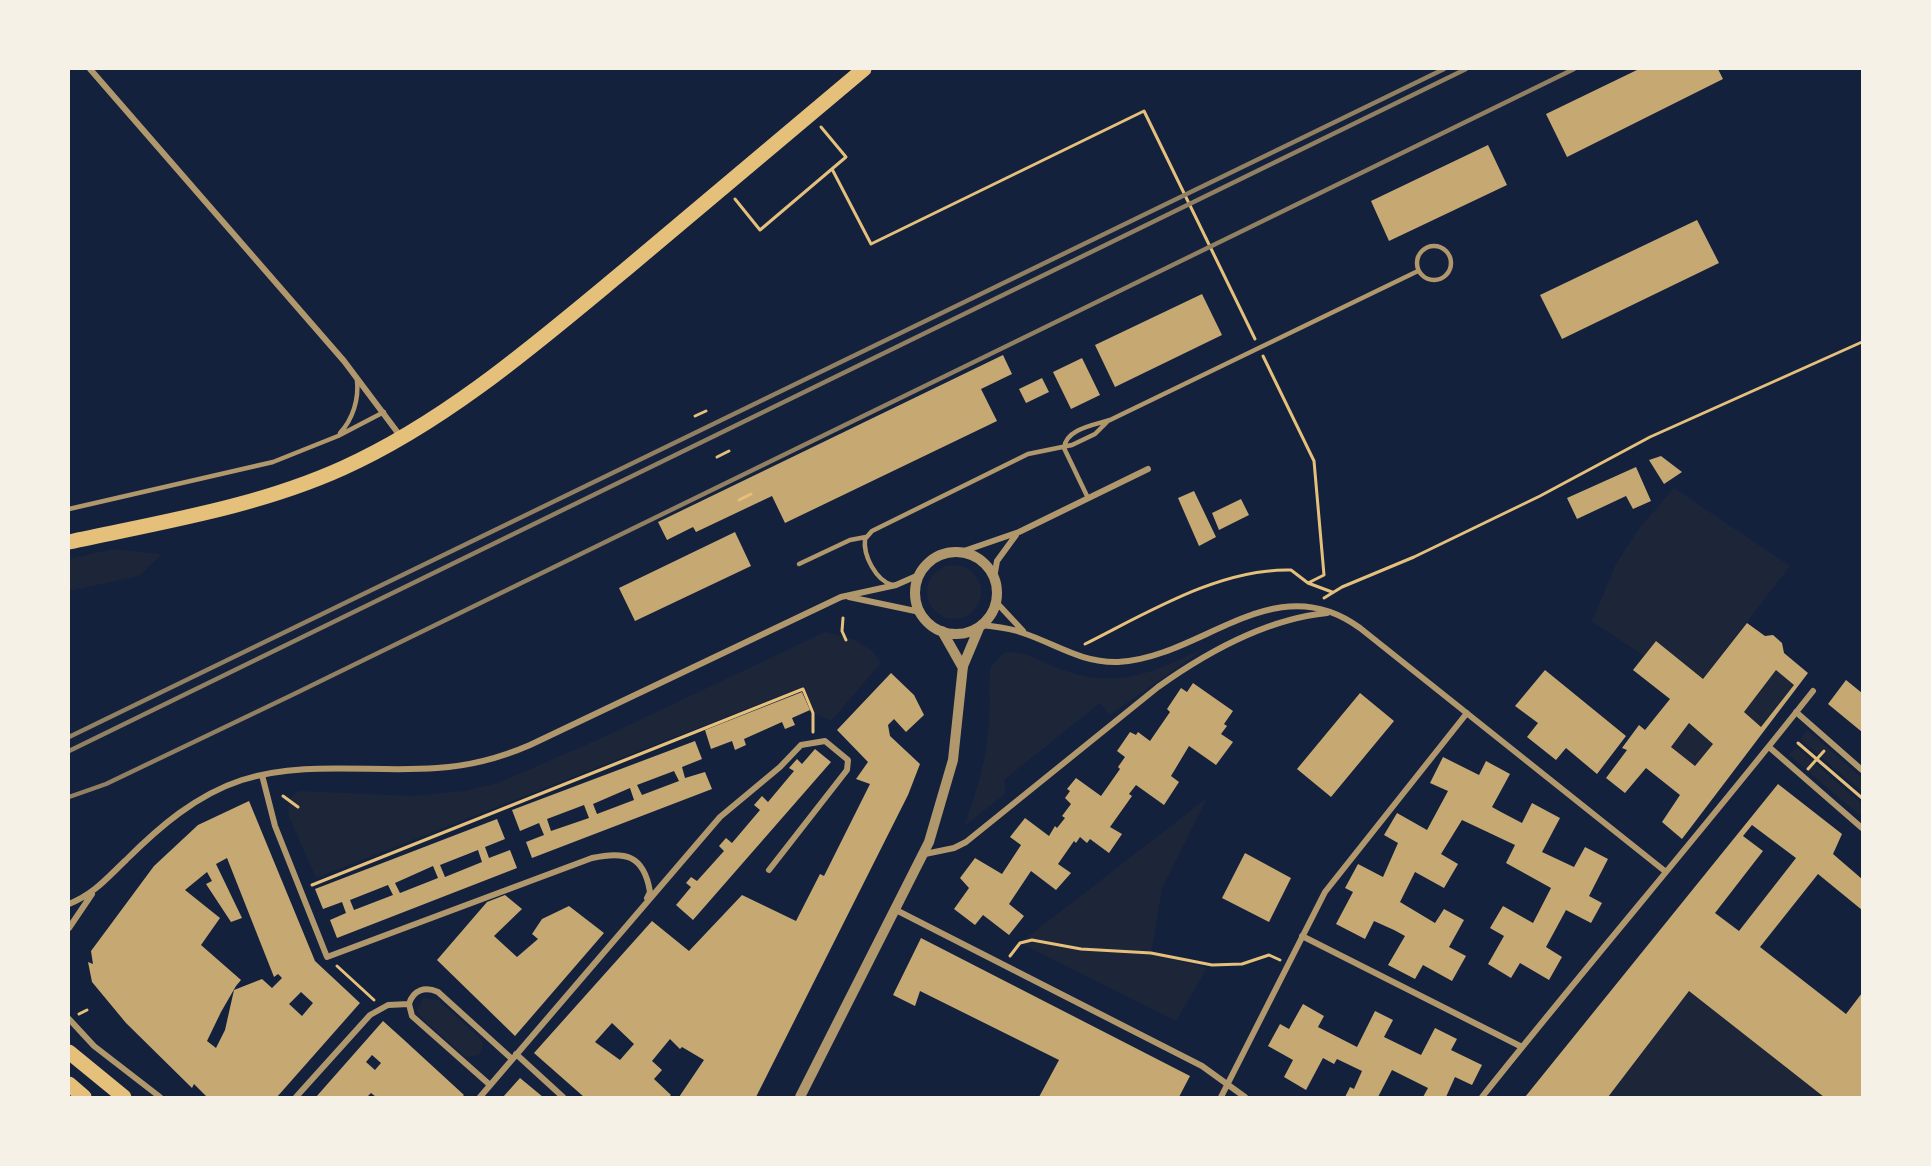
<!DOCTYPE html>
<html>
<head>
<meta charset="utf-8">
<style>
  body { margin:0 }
  #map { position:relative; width:1931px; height:1166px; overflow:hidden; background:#14213d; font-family:Manrope,sans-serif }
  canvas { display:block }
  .frame { position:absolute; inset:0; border:70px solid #f6f1e7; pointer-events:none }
</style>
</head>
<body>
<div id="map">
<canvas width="1931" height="1166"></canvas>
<div class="frame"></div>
</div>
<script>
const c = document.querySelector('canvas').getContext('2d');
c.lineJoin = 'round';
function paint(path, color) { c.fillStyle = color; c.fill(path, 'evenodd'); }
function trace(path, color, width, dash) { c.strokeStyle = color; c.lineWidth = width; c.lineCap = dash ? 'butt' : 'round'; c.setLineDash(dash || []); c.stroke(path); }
const green = new Path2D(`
  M1674 488 1790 566 1703 679 1656 641 1644 656 1592 621 1616 564 1638 530Z
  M113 549 162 554 139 576 69 591V559Z
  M927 592a27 27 0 1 1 54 0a27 27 0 1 1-54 0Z
  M825 632C846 636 870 643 881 663L831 721 816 714 802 687 316 878 289 817C287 805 289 795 301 791L413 796 464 791 498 783 606 736Z
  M1205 648 1110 715 1100 703 1004 780 1005 794 964 826C977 792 987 758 989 722 991 704 988 685 991 666L1005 652C1026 651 1039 661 1057 668 1117 691 1151 673 1205 648Z
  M1776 670 1794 685 1761 727 1744 712Z
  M1689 723 1713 744 1695 766 1671 747Z
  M1807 730 1862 778V792L1800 739Z
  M1796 747 1862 804V817L1789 755Z
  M1207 798 1162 888 1151 953 1207 968 1176 1021 1020 943Z
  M1689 991 1824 1097H1608Z
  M423 998 438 1000 480 1038 483 1046 479 1055 465 1057 422 1018 417 1011Z`);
const building = new Path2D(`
  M1639 69H1718L1723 79 1567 157 1546 114Z
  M1488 145 1507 185 1389 241 1371 201Z
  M1697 220 1719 263 1562 339 1540 295Z
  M1202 294 1222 335 1115 387 1095 345Z
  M1003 355 1012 374 981 389 997 421 785 523 772 496 696 532 693 527 667 540 658 522Z
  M1082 358 1100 395 1071 409 1053 372Z
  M1042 378 1049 392 1026 403 1019 389Z
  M1661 456 1682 472 1664 484 1649 460Z
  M1636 467 1651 501 1633 509 1626 496 1577 519 1567 498Z
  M1194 491 1216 537 1199 546 1178 498Z
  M1241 499 1249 515 1219 530 1212 513Z
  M735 532 751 566 635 621 619 588Z
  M1747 623 1765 636 1773 635 1782 643 1784 653 1808 673 1682 839 1662 822 1680 795 1646 768 1625 793 1606 778 1627 750 1622 748 1639 725 1645 730 1670 699 1633 670 1656 641 1703 679ZM1776 670 1794 685 1761 727 1744 712ZM1689 723 1713 744 1695 766 1671 747Z
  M1545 670 1626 736 1597 774 1566 748 1556 760 1527 737 1538 723 1515 706Z
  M891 673 914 695 924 715 906 732 894 719 888 725 890 736 920 764 908 795 756 1097H679L704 1060 682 1047 680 1049 670 1039 652 1061 662 1070 654 1079 671 1095 669 1097H584L534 1053 652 921 689 951 742 895 796 921 820 874 824 876 870 784 856 779 868 762 837 730ZM612 1023 634 1044 620 1060 595 1042Z
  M1846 680 1862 693V732L1828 704Z
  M1193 683 1233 711 1224 724 1227 726 1221 734 1233 742 1216 765 1189 746 1171 776 1179 782 1164 805 1136 785 1129 794 1132 796 1110 827 1122 834 1109 853 1090 839 1087 843 1080 837 1076 843 1074 841 1058 864 1071 873 1056 890 1031 871 1009 904 1024 916 1009 935 983 915 975 925 954 909 969 888 960 878 975 858 1002 874 1021 845 1010 837 1025 818 1049 836 1055 826 1057 828 1065 818 1062 816 1071 804 1065 798 1070 791 1067 789 1076 778 1101 796 1120 769 1118 767 1125 757 1117 751 1130 732 1136 735 1138 732 1150 741 1170 712 1167 709 1181 688 1187 692Z
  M802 692 810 710 792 718 795 725 785 729 782 722 744 739 746 745 735 750 732 741 711 749 705 730Z
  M1360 693 1394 721 1331 797 1297 769Z
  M695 741 702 759 682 767 685 778 705 772 712 789 532 858 526 842 544 835 539 823 520 831 512 810ZM674 771 679 781 642 795 637 785ZM630 788 634 800 597 814 593 804ZM584 805 589 818 551 831 547 819Z
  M815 749 831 762 693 920 676 905 691 887 686 883 691 877 697 881 724 851 719 846 726 838 732 843 760 810 754 805 762 796 768 802 794 771 789 768 797 759 802 764Z
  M1443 757 1479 775 1486 761 1510 774 1492 807 1501 812 1522 823 1532 803 1560 818 1542 852 1574 867 1585 847 1608 859 1589 896 1602 903 1591 923 1566 910 1546 947 1562 957 1549 980 1520 963 1511 978 1488 964 1504 936 1490 928 1503 906 1533 923 1551 888 1506 863 1515 845 1462 820 1441 854 1458 864 1444 888 1415 872 1400 902 1435 923 1444 909 1464 920 1449 947 1466 956 1452 981 1423 965 1415 979 1388 965 1405 936 1394 930 1374 921 1365 939 1336 924 1353 892 1345 888 1358 864 1383 877 1398 843 1384 835 1397 813 1427 830 1448 791 1430 783Z
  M1778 784 1842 834 1833 854 1862 879V910L1818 874 1760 947 1846 1014 1862 993V1097H1824L1689 991 1608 1097H1525ZM1752 825 1796 858 1739 931 1715 913 1763 851 1743 836Z
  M249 801 315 961 360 1003 277 1097H207L194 1084 192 1088 126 1023 92 982 88 962 93 964 91 951 154 866 198 825ZM227 858 274 977 278 974 282 978 272 988 262 979 234 990 225 1030 216 1048 207 1041 221 1012 236 986 241 980 201 945 220 918 185 890 207 872 212 881 206 884 231 922 242 918 216 864ZM301 992 313 1003 302 1016 289 1004Z
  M497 819 505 839 485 847 489 858 510 850 517 868 337 938 330 920 346 913 342 902 323 909 315 889ZM478 850 482 862 445 877 440 865ZM433 866 438 878 400 893 395 883ZM388 885 393 895 354 910 350 900Z
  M1245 853 1291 878 1269 922 1222 898Z
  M505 895 522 909 494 936 517 957 538 939 532 934 542 919 569 906 604 933 515 1036 437 960 487 902Z
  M921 938 1190 1076 1179 1097H1039L1059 1060 920 991 915 1006 893 995Z
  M1303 1004 1324 1016 1318 1027 1357 1047 1375 1011 1393 1020 1384 1037 1421 1055 1435 1028 1457 1039 1451 1050 1482 1065 1472 1085 1455 1077 1446 1097H1423L1428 1088 1392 1070 1378 1097H1345L1350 1087 1354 1089 1362 1071 1337 1059 1334 1064 1323 1058 1306 1090 1284 1077 1293 1060 1268 1046 1280 1024 1289 1029Z
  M383 1021 403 1039 464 1095 462 1097H376L371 1093 367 1097H316ZM372 1055 381 1063 375 1070 366 1062Z
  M520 1078 543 1097H503Z`);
const path = new Path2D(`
  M832 169 871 244 1144 111 1255 339
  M735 199 760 230 846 157 821 127
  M1263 356 1314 461 1324 575 1308 583
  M695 416 706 411
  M717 457 729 451
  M739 500 751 494
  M1324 598 1342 587 1414 557 1540 496 1650 437 1862 342
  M843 618 842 631 846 640
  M1085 644C1147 613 1220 568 1291 570L1308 583 1332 592
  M1798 743 1862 798
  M1808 769 1824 751
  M283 796 298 807
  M312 885 803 689 813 713V732
  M1010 956 1020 943 1032 940 1081 949 1151 953 1212 965 1242 964 1269 955 1280 960
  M337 966 374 1000
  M79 1014 87 1010`);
const service = new Path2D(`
  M1417 263a17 17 0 1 1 34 0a17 17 0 1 1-34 0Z
  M340 433C353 419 359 399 357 380
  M1088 498 1064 448C1066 429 1094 425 1110 420L1418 271
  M69 509 273 462 338 436 384 412
  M799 564 850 540 866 537
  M892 585C876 580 863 556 865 539L872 531 1028 454 1072 445 1095 434 1107 422`);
const minor = new Path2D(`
  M90 69 344 361 401 437
  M961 552 1019 532 1148 469
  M994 578 997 561 1016 535
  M849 597 920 612
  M996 602 1023 631
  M982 625C996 627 1010 628 1023 633 1056 644 1081 663 1118 662 1202 658 1274 565 1360 628L1666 872
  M1796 712 1862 770
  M1769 747 1862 828
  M262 775 275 826 327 957 592 858C624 851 644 854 650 892L647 898
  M925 854 954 848 966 842 1158 687C1207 652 1266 619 1327 613
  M69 904C94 894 107 878 126 860 159 827 196 795 242 780 305 760 373 773 437 768 470 766 500 758 530 745L841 597 896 585 921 574
  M896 910 1202 1066 1245 1097
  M69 928 92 894
  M1302 936 1522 1047
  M69 1019 94 1046 160 1097
  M516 1054 563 1097
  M490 1085 412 1016 409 1004C413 990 425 986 438 992L512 1059
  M296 1097 370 1015 388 1005 409 1004
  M480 1097 720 817 780 767 801 745 825 741 848 760 847 770 769 870
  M1221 1097 1325 892 1467 713
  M1482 1097C1591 960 1705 828 1813 691`);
const tertiary = new Path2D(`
  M915 593a41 41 0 1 1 82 0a41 41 0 1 1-82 0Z
  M942 631 963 668
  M800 1097 929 842 953 760 963 666 979 628`);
const primary = new Path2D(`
  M69 542C161 522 257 507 343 468 447 421 538 342 625 270 705 203 785 136 864 69`);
const trunk = new Path2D(`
  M69 1052 124 1097
  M69 1084 84 1097`);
const rail = new Path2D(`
  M69 737 1444 69
  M69 751 1466 69
  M69 797 106 784 292 695 1574 69`);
paint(green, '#1d2539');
paint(building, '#c6a872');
trace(path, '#e5c07b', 3);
trace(service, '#b1986c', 4.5);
trace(minor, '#b1986c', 6);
trace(tertiary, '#b1986c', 10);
trace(primary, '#e5c07b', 15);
trace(trunk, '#e5c07b', 15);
trace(rail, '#918062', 4.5);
</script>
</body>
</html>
